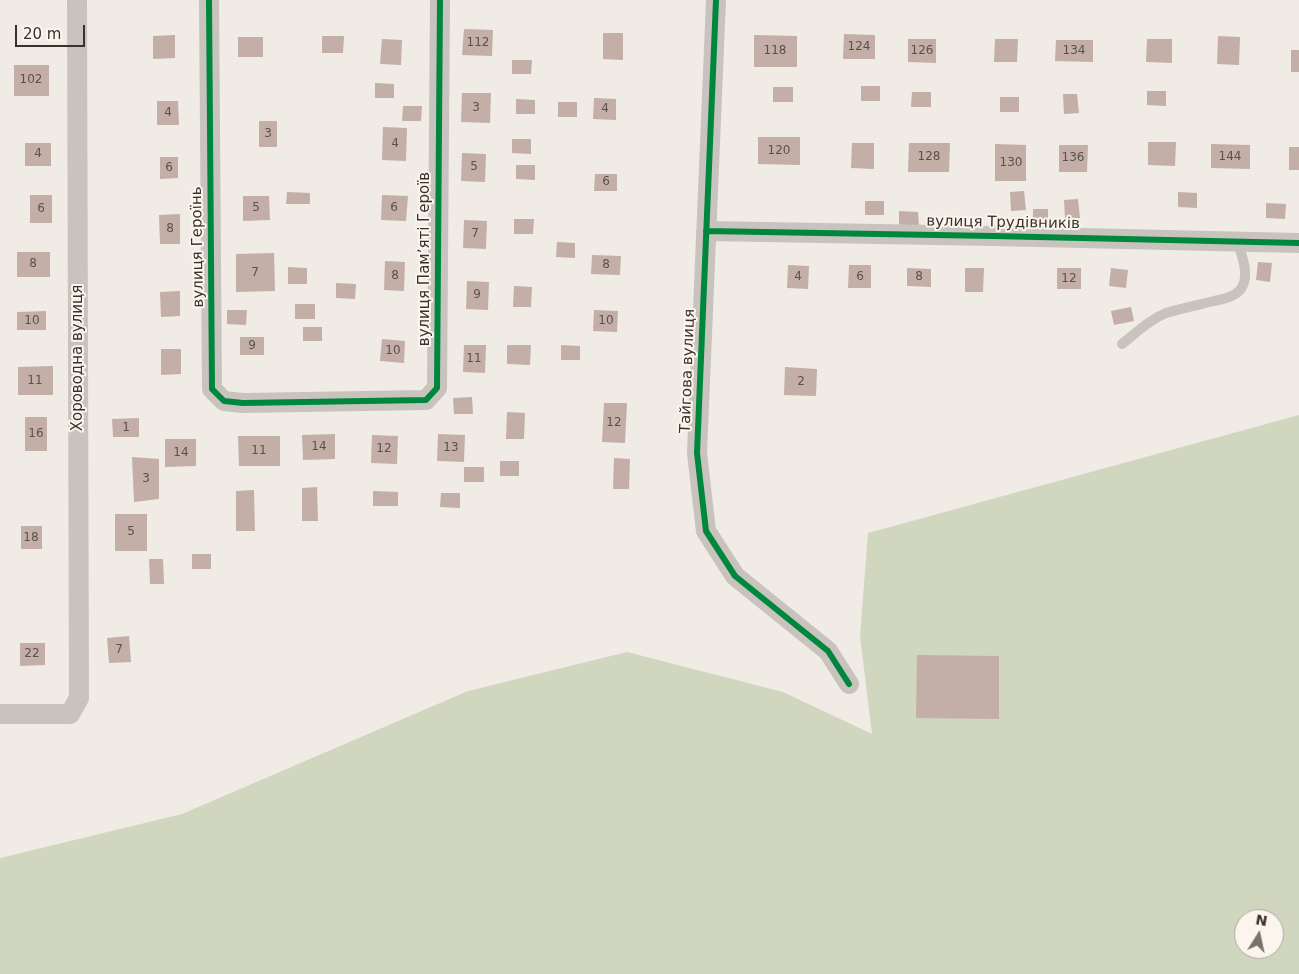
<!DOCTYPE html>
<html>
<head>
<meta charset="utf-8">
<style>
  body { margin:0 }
  #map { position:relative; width:1299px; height:974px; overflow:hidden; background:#f0ebe5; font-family:"DejaVu Sans",sans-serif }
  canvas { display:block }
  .north { position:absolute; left:1234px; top:909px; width:50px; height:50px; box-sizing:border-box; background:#fbf5ee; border:1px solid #aea6a0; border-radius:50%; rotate:10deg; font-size:14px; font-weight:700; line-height:20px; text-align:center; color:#3b302b }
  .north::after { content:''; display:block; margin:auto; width:18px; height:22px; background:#7a716c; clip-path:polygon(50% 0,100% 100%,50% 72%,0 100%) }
  .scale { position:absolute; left:15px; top:25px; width:70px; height:22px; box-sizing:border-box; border:2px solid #3b302b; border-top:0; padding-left:6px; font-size:15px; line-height:18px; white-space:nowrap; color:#3b302b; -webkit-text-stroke:4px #fbf5ee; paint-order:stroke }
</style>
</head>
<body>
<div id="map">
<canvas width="1299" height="974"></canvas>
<div class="north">N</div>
<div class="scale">20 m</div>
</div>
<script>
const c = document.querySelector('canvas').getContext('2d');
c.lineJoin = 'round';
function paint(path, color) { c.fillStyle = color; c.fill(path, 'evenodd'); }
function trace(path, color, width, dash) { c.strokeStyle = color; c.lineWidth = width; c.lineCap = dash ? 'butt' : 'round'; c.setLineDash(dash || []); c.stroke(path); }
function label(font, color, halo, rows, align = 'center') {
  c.font = font + ' "DejaVu Sans",sans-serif'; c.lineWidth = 4; c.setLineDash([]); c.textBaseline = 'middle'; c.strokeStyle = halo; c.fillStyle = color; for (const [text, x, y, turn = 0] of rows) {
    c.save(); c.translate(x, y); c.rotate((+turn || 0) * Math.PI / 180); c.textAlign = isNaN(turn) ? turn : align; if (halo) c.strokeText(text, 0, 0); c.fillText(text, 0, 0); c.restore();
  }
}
const green = new Path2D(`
  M1299 415V974H0V858L182 814 468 691 627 652 783 692 872 734 860 636 868 533ZM1244 919H1274V949H1244Z`);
const building = new Path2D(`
  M464 29 493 30 492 56 462 55Z
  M603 33H623V60L603 59Z
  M844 34 875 35V59H843Z
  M175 35V58L153 59V36Z
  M754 35 797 36V67H754Z
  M322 36H344L343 53H322Z
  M1218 36 1240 37 1239 65 1217 64Z
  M238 37H263V57H238Z
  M382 39 402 40 401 65 380 64Z
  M908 39H936V63L908 62Z
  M995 39H1018L1017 62H994Z
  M1147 39H1172V63L1146 62Z
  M1056 40H1093V62L1055 61Z
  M1291 50H1299V72H1291Z
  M512 60H532L531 74H512Z
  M14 65H49V96H14Z
  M375 83 394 84V98H375Z
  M861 86H880V101H861Z
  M773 87H793V102H773Z
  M1147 91H1166V106L1147 105Z
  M912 92H931V107H911Z
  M462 93H491L490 123 461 122Z
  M1063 94H1077L1079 113 1064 114Z
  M1000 97H1019V112H1000Z
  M594 98 616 99V120L593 119Z
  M516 99 535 100V114H516Z
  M157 101H178L179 125H157Z
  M558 102H577V117H558Z
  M403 106H422L421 121H402Z
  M259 121H277V147H259Z
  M383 127 407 128 406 161 382 160Z
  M758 137H800V165L758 164Z
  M512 139H531V154L512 153Z
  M1148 142H1176L1175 166 1148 165Z
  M25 143H51V166H25Z
  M852 143H874V169L851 168Z
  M909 143H950L949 172H908Z
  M995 144 1026 145V181H995Z
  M1211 144 1250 145V169L1211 168Z
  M1059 145H1088L1087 172H1059Z
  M1289 147H1299V170H1289Z
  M462 153 486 154 485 182 461 181Z
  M160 157H178V178L160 179Z
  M516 165H535V180L516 179Z
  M595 174H617V191H594Z
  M1024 191 1026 210 1011 211 1010 192Z
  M287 192 310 193V204H286Z
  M1178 192 1197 193V208L1178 207Z
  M30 195H52V223H30Z
  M382 195 408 196 406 221 381 220Z
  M243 196H269L270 220 243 221Z
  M1078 199 1080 218 1065 219 1064 200Z
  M865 201H884V215H865Z
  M1266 203 1286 204 1285 219 1266 218Z
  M1033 209H1048V229H1033Z
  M899 211 918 212 919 226H899Z
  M180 214V244H160L159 215Z
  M514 219H534L533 234H514Z
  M464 220 487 221 486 249 463 248Z
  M557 242 575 243V258L556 257Z
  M17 252H50V277H17Z
  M274 253 275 291 236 292V254Z
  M592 255 621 256 620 275 591 274Z
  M385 261 405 262 404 291 384 290Z
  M1258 262 1272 263 1270 282 1256 280Z
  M788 265 809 266 808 289 787 288Z
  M849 265H871V288H848Z
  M288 267 307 268V284H288Z
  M907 268 931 269V287L907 286Z
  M965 268H984L983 292H965Z
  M1057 268H1081V289H1057Z
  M1111 268 1128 270 1126 288 1109 286Z
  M467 281 489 282 488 310 466 309Z
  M336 283 356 284 355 299 336 298Z
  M514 286 532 287 531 307H513Z
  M180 291V316L161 317 160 292Z
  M295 304H315V319H295Z
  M1131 307 1134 321 1114 325 1111 311Z
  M227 310H247L246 325 227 324Z
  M594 310 618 311 617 332 593 331Z
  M46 311V330H17V312Z
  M303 327H322V341H303Z
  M240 337H264V355H240Z
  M382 339 405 341 404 363 380 361Z
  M464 345H486L485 373 463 372Z
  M507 345H531L530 365 507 364Z
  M561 345 580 346V360H561Z
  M161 349H181V374L161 375Z
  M53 366V395H18V367Z
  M785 367 817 369 816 396 784 395Z
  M472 397 473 414H454L453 398Z
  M604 403H627L625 443 602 442Z
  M507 412 525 413 524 439H506Z
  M25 417H47V451H25Z
  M139 418V437H113L112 419Z
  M335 434V459L303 460 302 435Z
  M438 434 465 435 464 462 437 461Z
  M372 435 398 436 397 464 371 463Z
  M238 436H280V466H239Z
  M165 439H196V466L165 467Z
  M132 457 159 459V499L134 502Z
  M614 458 630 459 629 489H613Z
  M500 461H519V476H500Z
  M464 467H484V482H464Z
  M317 487 318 521H302V488Z
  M254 490 255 531H236V491Z
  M373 491 398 492V506H373Z
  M441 493H460V508L440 507Z
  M115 514H147V551H115Z
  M21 526H42V549H21Z
  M192 554H211V569H192Z
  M149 559H163L164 584H150Z
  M129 636 131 662 109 663 107 638Z
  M20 643H45V665L20 666Z
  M917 655 999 656V719L916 718Z`);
const service = new Path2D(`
  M1122 344C1136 333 1149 320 1166 313 1182 308 1198 305 1214 301 1224 299 1239 296 1243 285 1249 272 1241 254 1237 240`);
const minor = new Path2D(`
  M209 0 212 389 224 401 243 403 426 400 437 388 440 0
  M716 0 697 453 706 531 735 576 828 651 849 684
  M706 231 993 236 1299 243
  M0 714H70L79 698 77 0`);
const cycleway = new Path2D(`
  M209 0 212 389 224 401 243 403 426 400 437 388 440 0
  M716 0 697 453 706 531 735 576 828 651 849 684
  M706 231 993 236 1299 243`);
const numberNames = [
  ["112",478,43],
  ["124",859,47],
  ["118",775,51],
  ["126",922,51],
  ["134",1074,51],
  ["102",31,80],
  ["3",476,108],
  ["4",605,109],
  ["4",168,113],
  ["3",268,134],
  ["4",395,144],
  ["120",779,151],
  ["4",38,154],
  ["128",929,157],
  ["144",1230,157],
  ["136",1073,158],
  ["130",1011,163],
  ["5",474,167],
  ["6",169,168],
  ["6",606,182],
  ["5",256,208],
  ["6",394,208],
  ["6",41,209],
  ["8",170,229],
  ["7",475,234],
  ["8",33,264],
  ["8",606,265],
  ["7",255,273],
  ["8",395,276],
  ["4",798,277],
  ["6",860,277],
  ["8",919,277],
  ["12",1069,279],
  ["9",477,295],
  ["10",32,321],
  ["10",606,321],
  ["9",252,346],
  ["10",393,351],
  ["11",474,359],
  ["11",35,381],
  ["2",801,382],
  ["12",614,423],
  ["1",126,428],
  ["16",36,434],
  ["14",319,447],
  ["13",451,448],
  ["12",384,449],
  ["11",259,451],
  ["14",181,453],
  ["3",146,479],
  ["5",131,532],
  ["18",31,538],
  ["7",119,650],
  ["22",32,654]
];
const streetNames = [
  ["вулиця Трудівників",1003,223,1],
  ["вулиця Героїнь",198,247,-91],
  ["вулиця Памʼяті Героїв",425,259,-90],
  ["Хороводна вулиця",78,358,-90],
  ["Тайгова вулиця",688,371,-88]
];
paint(green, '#d1d6bf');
paint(building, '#c3afa7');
trace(service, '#c9c3be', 10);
trace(minor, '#c9c3be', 20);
trace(cycleway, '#00873e', 6);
label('12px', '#5d504a', null, numberNames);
label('15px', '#3b302b', '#fbf5ee', streetNames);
</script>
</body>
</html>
